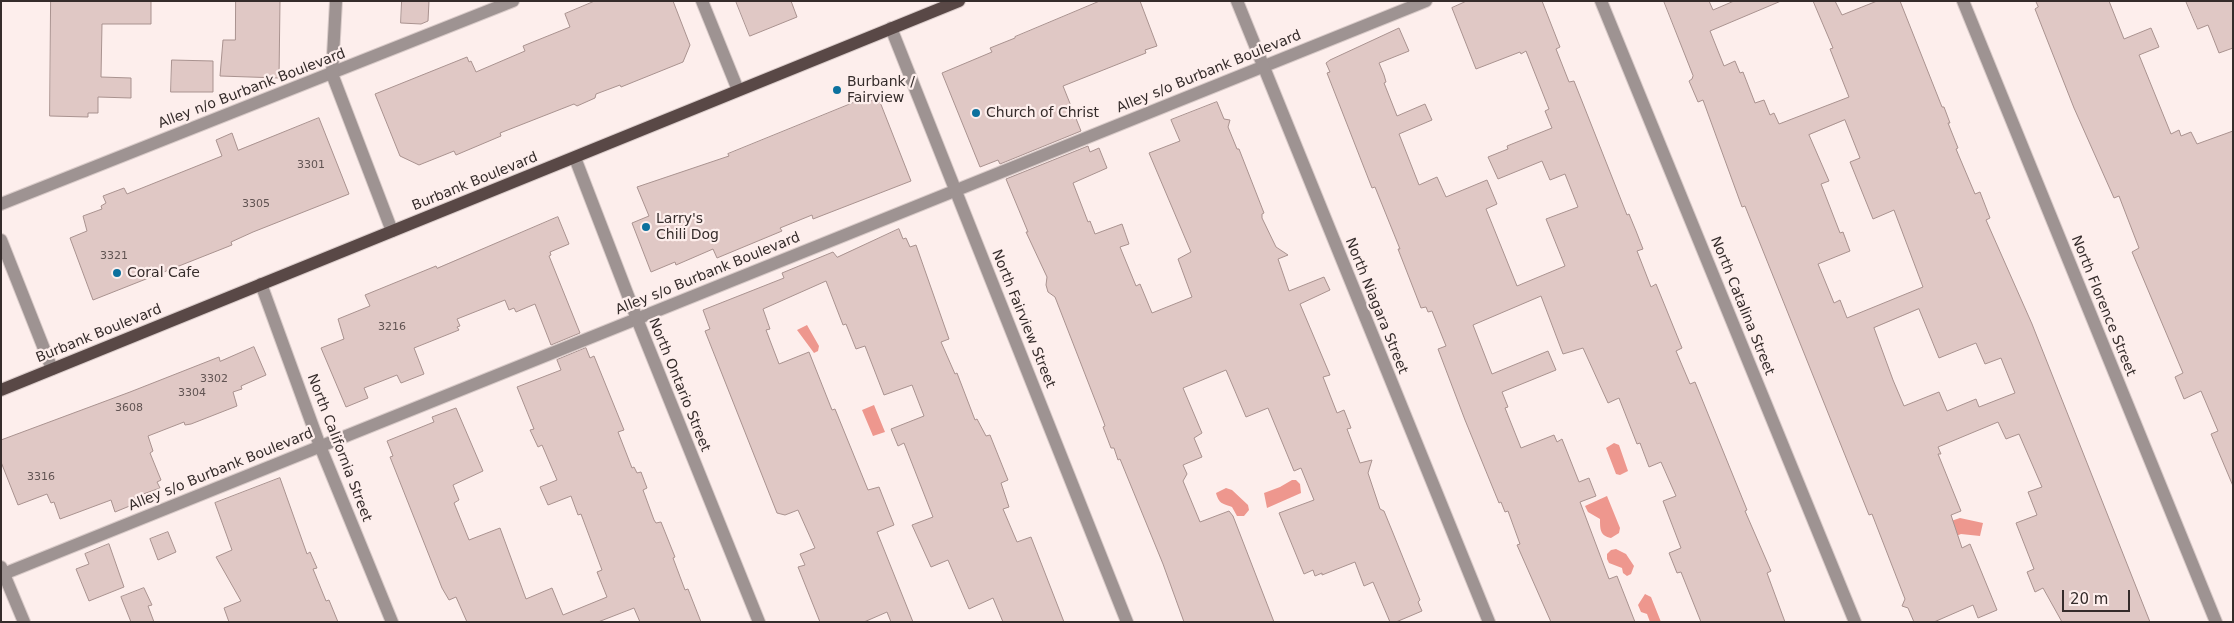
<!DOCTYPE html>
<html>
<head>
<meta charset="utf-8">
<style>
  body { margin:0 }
  #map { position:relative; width:2234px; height:623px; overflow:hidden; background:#fdeeec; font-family:"DejaVu Sans",sans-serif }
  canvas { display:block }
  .frame { position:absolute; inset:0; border:2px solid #352c2b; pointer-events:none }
  .scale { position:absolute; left:2062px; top:590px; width:68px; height:22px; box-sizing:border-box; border:2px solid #352c2b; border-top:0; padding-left:6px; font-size:15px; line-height:18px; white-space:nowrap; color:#352c2b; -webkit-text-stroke:4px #fdeeec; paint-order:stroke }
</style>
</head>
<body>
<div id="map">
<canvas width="2234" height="623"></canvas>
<div class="frame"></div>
<div class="scale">20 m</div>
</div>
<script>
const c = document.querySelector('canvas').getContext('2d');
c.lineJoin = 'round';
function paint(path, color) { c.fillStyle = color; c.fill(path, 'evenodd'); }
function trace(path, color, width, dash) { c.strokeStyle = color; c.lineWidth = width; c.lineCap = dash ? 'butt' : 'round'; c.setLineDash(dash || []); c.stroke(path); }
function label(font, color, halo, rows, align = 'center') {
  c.font = font + ' "DejaVu Sans",sans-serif'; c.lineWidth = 4.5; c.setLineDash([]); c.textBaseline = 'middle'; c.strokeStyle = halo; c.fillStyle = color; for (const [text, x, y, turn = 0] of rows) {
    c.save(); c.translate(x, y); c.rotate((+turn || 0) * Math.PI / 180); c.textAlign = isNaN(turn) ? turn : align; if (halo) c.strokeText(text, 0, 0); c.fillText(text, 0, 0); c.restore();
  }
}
const water = new Path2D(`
  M807 325 819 346 818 351 814 353 797 330Z
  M874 405 885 432 873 436 862 410Z
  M1614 443 1619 445 1628 471 1620 475 1616 474 1606 448Z
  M1292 480H1296L1300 484 1301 493 1267 508 1264 493 1280 487Z
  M1226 488 1232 490 1248 505 1249 510 1244 516H1237L1232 507C1222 503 1219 504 1216 493Z
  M1607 496 1620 528 1619 533 1611 538C1600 536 1600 529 1600 519L1588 512 1585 506Z
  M1960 518 1983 523 1980 536 1961 534 1951 538 1945 523Z
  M1616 549 1626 554 1634 566 1631 574 1627 576 1623 573 1622 568 1609 563 1607 559V554L1611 550Z
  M1645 594 1651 597 1661 622H1650L1647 614 1641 612 1638 605Z`);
const building = new Path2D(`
  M51 1H151V24H102L101 77 131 78V98L98 97V113H88V117L50 116Z
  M236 1H280L279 78 220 76 223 40H235Z
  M402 1H429L428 21 421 24 401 23Z
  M595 1H673L690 45 683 62 621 87 620 85 596 94 595 98 577 106 574 104 500 133 501 136 456 155 454 151 419 165 400 156 375 94 467 57 469 62 471 61 476 72 525 51 523 46 570 27 565 14Z
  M736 1H791L797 17 750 36Z
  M1100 1H1140L1157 46 1145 50 1146 53 1063 86 1081 131 1000 164 998 160 980 167 942 73 992 52 990 48 1015 38V37Z
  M1467 1H1542L1560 47 1556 49 1569 82 1574 81 1627 215 1629 214 1636 231 1643 249 1637 251 1651 287 1656 284 1682 348 1676 351 1690 384 1695 382 1747 510 1745 511 1771 571 1767 573 1785 622H1701L1681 572 1677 573 1669 553 1681 548 1663 501 1676 496 1661 462 1649 467 1640 443 1637 444 1619 398 1608 403 1583 348 1563 354 1541 296 1473 325 1492 374 1548 351 1556 370 1502 392 1508 407 1505 408 1521 448 1554 435 1557 442 1562 439 1579 482 1589 478 1596 496 1580 502 1609 579 1617 576 1635 622H1551L1517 545 1520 544 1508 511 1505 512 1501 502 1499 503 1465 420 1438 349 1446 346 1432 311 1428 312 1426 307 1421 308 1398 249H1400L1375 187 1372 188 1327 73 1330 72 1326 63 1330 60 1399 28 1409 51 1379 63 1384 75 1386 82 1384 83 1397 116 1425 104 1432 120 1399 134 1419 185 1437 177 1446 197 1487 180 1497 204 1486 209 1517 286 1565 266 1546 219 1578 207 1565 174 1550 180 1542 161 1498 179 1488 157 1508 149 1507 146 1552 128 1545 111 1549 109 1526 51 1521 54 1520 52 1476 69 1452 8Z
  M1664 1H1709L1713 10 1734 1H1781L1710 31 1724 66 1735 61 1740 73 1743 72 1755 103 1764 100 1770 115 1774 113 1779 124 1849 97 1830 49 1833 48 1813 1H1835L1842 15 1877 1H1900L1942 107H1944L1950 123H1948L1958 148 1956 149 1975 194 1980 192 1990 218 1986 220 2032 324 2150 622H2062L2043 588 2035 592 2027 572 2034 569 2016 523 2037 515 2028 492 2042 487 2019 434 2006 439 1998 422 1938 447 1941 454H1938L1961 511 1951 515 1962 548 1970 544 1997 610 1978 618 1973 605 1934 622H1914L1908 608 1902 606 1905 599 1872 514 1869 515 1745 206 1742 207 1703 100 1698 102 1689 81 1692 79 1693 76ZM1845 120 1860 158 1850 162 1873 219 1894 210 1923 287 1847 318 1840 300 1834 303 1818 264 1850 251 1843 232 1840 233 1821 184 1829 181 1809 135ZM1919 309 1939 358 1976 343 1985 364 2001 358 2015 393 1979 407 1976 399 1947 411 1939 392 1904 406 1893 380 1874 328Z
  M2036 1H2109L2124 39 2151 28 2159 47 2139 55 2171 134 2179 130 2181 136 2191 132 2197 144 2233 131V486L2211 434 2218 431 2201 391 2184 399 2175 377 2183 373 2132 252 2139 248 2119 196 2114 198 2074 108 2035 9 2038 7Z
  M2186 1H2233V48L2219 53 2208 25 2198 29Z
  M172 60 213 61V92H171Z
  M868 97 870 101 875 100 877 104 880 102 911 181 813 219 812 215 780 228 782 231 717 258 713 249 676 265 675 262 651 272 632 223 649 216 637 187 729 156 728 154Z
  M1217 102 1224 119 1230 120 1228 127 1237 149H1239L1264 213 1262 214V218L1276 247 1288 255 1278 259 1289 291 1324 277 1330 290 1300 304 1330 375 1323 377 1337 413 1344 410 1351 428 1347 429 1360 463 1372 460 1368 473 1380 509 1384 511 1393 533 1420 600 1418 602 1422 611 1396 622H1390L1373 582 1364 586 1355 562 1322 575V573L1315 576 1313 570 1304 574 1279 513 1314 500 1301 468 1294 471 1268 408 1246 417 1226 370 1183 388 1202 433 1194 438 1202 457 1183 465 1187 474 1183 481 1200 522 1229 511 1233 516 1274 622H1184L1163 564 1120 459 1118 460 1114 448H1111L1103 427 1105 426 1104 423 1055 297 1048 292 1046 285 1047 277 1026 232H1028L1006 179 1088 146 1090 152 1099 148 1107 168 1073 183 1088 222 1090 221 1095 234 1122 224 1129 244 1120 247 1136 286 1140 284 1152 313 1192 297 1178 259 1191 252 1149 153 1180 141 1171 120Z
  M319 118 349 194 253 232 231 242 232 245 93 300 70 238 87 231 83 216 102 209 101 206 106 203 103 196 124 188 127 194 222 156 216 140 232 133 238 150Z
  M558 217 569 244 550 252 551 255 549 256 580 333 551 345 535 304 516 312 514 308 509 310 505 300 457 319 460 326 457 327 459 330 414 348 424 374 401 383 397 375 364 388 368 398 346 407 321 348 344 339 338 319 370 306 365 295 436 266 437 268Z
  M899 229 903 239 906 238 910 247 916 245 949 339 941 342 955 374 957 373 975 420 977 419 986 436 990 435 1008 480 1001 483 1009 507 1003 509 1017 542 1031 537 1064 622H1003L993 598 969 609 948 560 931 567 912 525 933 517 904 443 898 446 891 429 924 416 912 385 884 395 865 346 856 349 846 324 843 325 826 281 763 309 770 329 766 330 779 364 809 352 832 410 835 409 868 490 879 487 894 525 877 532 913 622H891L887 612 864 622H820L798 567 805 565 800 554 815 548 798 510 785 515 777 513 705 331 710 329 703 310 784 278 782 273 833 252 837 257Z
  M254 347 266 375 241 386 242 389 233 392 237 406 191 424 185 425 184 422 148 436 153 451 150 453 161 480 157 482 160 488 135 497 137 503 115 512 111 500 60 519 54 502 51 503 47 494 18 505 1 462V440L130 392 219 357 220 361Z
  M586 348 590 358 594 356 624 430 618 432 632 468 634 467 637 473 641 472 647 488 643 490 654 520 656 523 661 522 675 557 673 558 685 590 688 589 701 622H640L634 608 598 622H467L456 597 449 600 442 588 390 457 393 456 387 441 434 422 432 417 456 408 483 471 453 485 459 500 454 503 469 540 500 528 526 599 552 588 563 615 607 597 597 572 602 570 581 514 578 515 571 496 548 505 540 487 557 480 542 445 538 447 530 430 534 429 517 387 561 370 557 360Z
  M280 478 307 554 310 552 317 568 313 569 326 601 329 600 338 622H229L224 608 241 601 216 557 232 550 215 503Z
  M168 532 176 552 158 560 150 539Z
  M109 544 124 587 89 601 76 569 89 564 85 554Z
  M144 588 152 605 148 606 154 622H131L121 597Z`);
const service = new Path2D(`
  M1 204 513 1
  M1 575 1426 1`);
const minor = new Path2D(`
  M336 1 332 74 392 231
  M702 1 738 90
  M1237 1 1489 622
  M1601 1 1855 622
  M1963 1 2216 622
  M891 28 1127 622
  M575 158 637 319 759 622
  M1 240 52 369
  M1 567 24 622`);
const tertiary = new Path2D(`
  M261 284 320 446 392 622`);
const primary = new Path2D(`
  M1 390 959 1`);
const markers = [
  [837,90,5,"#0c719e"],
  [976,113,5,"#0c719e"],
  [646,227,5,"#0c719e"],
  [117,273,5,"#0c719e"]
];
const numberNames = [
  ["3301",311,165],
  ["3305",256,204],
  ["3321",114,256],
  ["3216",392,327],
  ["3302",214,379],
  ["3304",192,393],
  ["3608",129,408],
  ["3316",41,477]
];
const streetNames = [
  ["Alley s/o Burbank Boulevard",1209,72,-22],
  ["Alley n/o Burbank Boulevard",252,89,-21],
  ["Burbank Boulevard",475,182,-22],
  ["Alley s/o Burbank Boulevard",708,274,-22],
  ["North Niagara Street",1376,306,68],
  ["North Catalina Street",1742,306,68],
  ["North Florence Street",2103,306,68],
  ["North Fairview Street",1023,319,68],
  ["Burbank Boulevard",99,334,-22],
  ["North Ontario Street",679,385,68],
  ["North California Street",339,448,69],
  ["Alley s/o Burbank Boulevard",221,470,-22]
];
const poiNames = [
  ["Burbank /",847,82],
  ["Fairview",847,98],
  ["Church of Christ",986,113],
  ["Larry's",656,219],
  ["Chili Dog",656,235],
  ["Coral Cafe",127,273]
];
paint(water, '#ee978e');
paint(building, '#e0c8c5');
trace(building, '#a9928f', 1);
trace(service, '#d9cbc9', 14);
trace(minor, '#d9cbc9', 14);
trace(tertiary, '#d9cbc9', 14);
trace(primary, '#d9cbc9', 14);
trace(service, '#9e9392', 12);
trace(minor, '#9e9392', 12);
trace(tertiary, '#9e9392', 12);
trace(primary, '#594846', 12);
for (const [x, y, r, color] of markers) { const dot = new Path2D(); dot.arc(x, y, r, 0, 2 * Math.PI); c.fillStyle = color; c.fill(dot); trace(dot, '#fdeeec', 2); }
label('11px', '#605352', null, numberNames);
label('14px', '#352c2b', '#fdeeec', streetNames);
label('14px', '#352c2b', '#fdeeec', poiNames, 'left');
</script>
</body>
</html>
